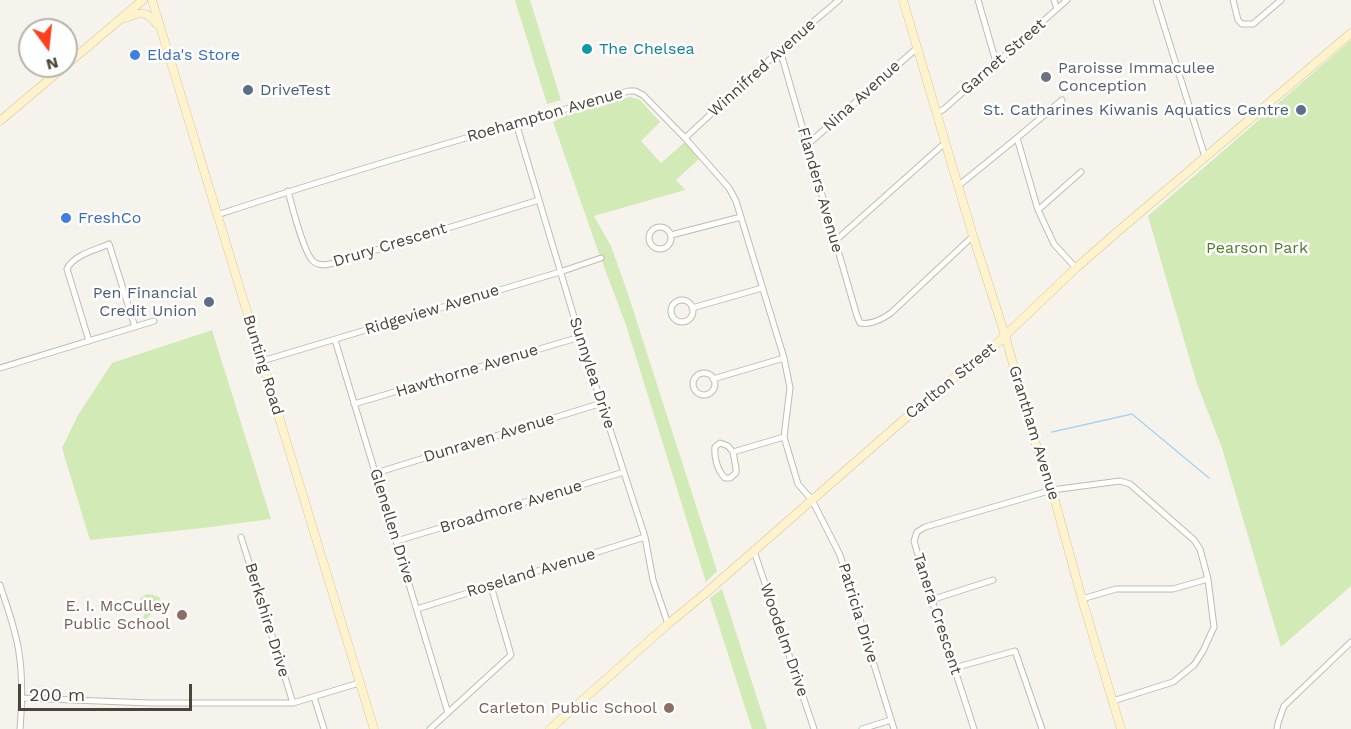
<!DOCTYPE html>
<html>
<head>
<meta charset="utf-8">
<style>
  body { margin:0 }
  #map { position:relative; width:1351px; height:729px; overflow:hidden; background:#f6f3ec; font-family:"Work Sans",sans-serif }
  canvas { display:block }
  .north { position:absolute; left:18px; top:18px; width:60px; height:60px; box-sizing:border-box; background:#fff; border:2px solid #b7b4b0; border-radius:50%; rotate:165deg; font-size:16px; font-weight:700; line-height:24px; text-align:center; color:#4b4439 }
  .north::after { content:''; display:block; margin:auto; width:21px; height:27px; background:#fc3f1d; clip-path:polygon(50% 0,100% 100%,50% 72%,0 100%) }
  .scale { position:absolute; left:18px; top:684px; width:174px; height:27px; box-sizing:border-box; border:3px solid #4b4439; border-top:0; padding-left:8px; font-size:18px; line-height:21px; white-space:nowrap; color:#4b4439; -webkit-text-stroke:4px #fff; paint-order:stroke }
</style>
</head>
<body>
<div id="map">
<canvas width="1351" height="729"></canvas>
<div class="north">N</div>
<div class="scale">200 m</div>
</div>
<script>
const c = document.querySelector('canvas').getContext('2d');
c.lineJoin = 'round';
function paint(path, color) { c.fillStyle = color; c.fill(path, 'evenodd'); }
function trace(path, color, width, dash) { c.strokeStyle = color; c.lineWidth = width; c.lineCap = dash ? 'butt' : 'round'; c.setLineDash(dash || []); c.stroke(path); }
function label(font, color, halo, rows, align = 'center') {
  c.font = font + ' "Work Sans",sans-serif'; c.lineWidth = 5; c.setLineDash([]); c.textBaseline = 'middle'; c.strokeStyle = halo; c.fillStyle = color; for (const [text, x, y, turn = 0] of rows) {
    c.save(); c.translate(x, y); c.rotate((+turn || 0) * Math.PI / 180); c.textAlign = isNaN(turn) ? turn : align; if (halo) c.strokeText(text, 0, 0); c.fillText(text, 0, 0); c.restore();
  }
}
const green = new Path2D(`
  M515 0H530L561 100 547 104Z
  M1351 40V586L1281 647 1222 448 1196 381 1148 216Z
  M630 97 640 100 660 122 641 141 661 163 685 142 699 159 676 180 685 190 594 216 611 246 627 291 717 571 706 582 626 325 597 248 553 122 565 116Z
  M212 330 271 519 203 528 90 540 62 448 78 415 112 363Z
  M722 589 767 729H752L710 598Z
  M147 594C159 595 163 598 161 610L152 613 146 619 143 618 145 613 140 598Z`);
const stream = new Path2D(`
  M1052 432 1132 414 1209 478`);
const street = new Path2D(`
  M978 0 996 62
  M1054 0 1057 9
  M1156 0 1205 157
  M1233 0 1238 20 1242 24H1253L1281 0
  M780 50 857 316 860 323C872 325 882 319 891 313L973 236
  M937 113 944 109 1067 0
  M516 123 580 337 645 537 653 580 668 624
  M685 138 780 50 839 0
  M1017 138 1038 210 1054 244 1076 268
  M807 145 917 48
  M958 186 1017 138 1062 100
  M288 191C292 206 304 255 314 262 321 267 330 264 337 262L539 200
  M1038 210 1081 172
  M217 215C353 170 491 130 629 91H635L643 95 685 138 729 188 736 201 784 358 790 388 784 437 798 484 812 500 840 555 894 729
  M649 238a11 11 0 1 1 22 0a11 11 0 1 1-22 0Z
  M671 235 741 217
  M835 241 946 142
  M671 311a11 11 0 1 1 22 0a11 11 0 1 1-22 0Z
  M692 308 762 288
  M335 340 448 713
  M89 341 67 269C73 255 96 250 109 244L135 327
  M262 361 560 272 601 258
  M0 368 154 321
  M693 384a11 11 0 1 1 22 0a11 11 0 1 1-22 0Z
  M713 379 784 358
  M354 404 580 337
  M733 452 736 468V473L730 478H725C717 470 714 457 715 447L720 443 728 446 733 452 784 437
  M376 473 602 403
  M241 537 293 703
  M397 541 624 472
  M754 551 814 729
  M0 585C7 607 16 630 19 653 23 678 22 704 20 729
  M1082 599 1116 589H1173L1208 579
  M931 600 993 580
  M417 609 645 537
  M954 668 1015 651 1042 729
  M314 697 324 729
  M22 698 150 703H293L359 683
  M430 729 511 655 491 586
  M862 729 891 720
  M974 729C954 666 932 604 914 541L917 532 925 527 1052 490 1120 481 1130 484 1194 540 1200 549 1208 579 1214 627 1203 651 1194 665 1173 682 1113 701
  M1277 729 1278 723 1284 706 1351 642`);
const secondary = new Path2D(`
  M152 0 374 729
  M903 0 973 236 1005 335 1033 436 1052 490 1082 599 1121 729
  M126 18C142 11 146 11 157 24
  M66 65 143 0
  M0 121 65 66
  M550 729 668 624 707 592 932 395 992 348 1076 268 1116 233 1351 33`);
const markers = [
  [587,49,6,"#0f9aa8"],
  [135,55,6,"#3f7fe0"],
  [1046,77,6,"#6b7280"],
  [248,90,6,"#5c6f8a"],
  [1301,110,6,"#5c6f8a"],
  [66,218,6,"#3f7fe0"],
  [209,302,6,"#5c6f8a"],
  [182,615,6,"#8d6e63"],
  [669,708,6,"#8d6e63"]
];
const cultureNames = [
  ["The Chelsea",599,49]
];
const shopNames = [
  ["Elda's Store",147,55],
  ["FreshCo",78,218]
];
const streetNames = [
  ["Garnet Street",1003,57,-41],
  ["Winnifred Avenue",762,68,-42],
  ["Nina Avenue",862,96,-42],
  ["Roehampton Avenue",545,115,-16],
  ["Flanders Avenue",820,190,74],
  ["Drury Crescent",390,245,-17],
  ["Ridgeview Avenue",432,310,-17],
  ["Bunting Road",263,365,73],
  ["Hawthorne Avenue",467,371,-17],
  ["Sunnylea Drive",592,373,72],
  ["Carlton Street",951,381,-39],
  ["Grantham Avenue",1034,433,73],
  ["Dunraven Avenue",489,438,-17],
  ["Broadmore Avenue",511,507,-17],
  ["Glenellen Drive",392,526,73],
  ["Roseland Avenue",531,573,-17],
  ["Patricia Drive",858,613,73],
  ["Tanera Crescent",937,614,72],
  ["Berkshire Drive",267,620,73],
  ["Woodelm Drive",784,640,71]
];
const worshipNames = [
  ["Paroisse Immaculee",1058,68],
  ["Conception",1058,86]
];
const serviceNames = [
  ["DriveTest",260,90,"left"],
  ["St. Catharines Kiwanis Aquatics Centre",1289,110],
  ["Pen Financial",197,293],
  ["Credit Union",197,311]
];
const parkNames = [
  ["Pearson Park",1257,248]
];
const educationNames = [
  ["E. I. McCulley",170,606],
  ["Public School",170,624],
  ["Carleton Public School",657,708]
];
paint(green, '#d2eab5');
trace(stream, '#a9d4f2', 1.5);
trace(street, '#c2bbae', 7);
trace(secondary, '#d6c79b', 9);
trace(street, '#fff', 5);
trace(secondary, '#fff3cd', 8);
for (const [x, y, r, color] of markers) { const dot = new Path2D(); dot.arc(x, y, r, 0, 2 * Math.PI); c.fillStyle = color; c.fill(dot); trace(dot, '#fff', 2); }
label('16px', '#0d838f', '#fff', cultureNames, 'left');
label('16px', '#366cbe', '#fff', shopNames, 'left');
label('16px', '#4b4439', '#fff', streetNames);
label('16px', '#5b616d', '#fff', worshipNames, 'left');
label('16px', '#4e5e75', '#fff', serviceNames, 'right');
label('16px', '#4a7f2a', '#fff', parkNames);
label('16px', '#785e54', '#fff', educationNames, 'right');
</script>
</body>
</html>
